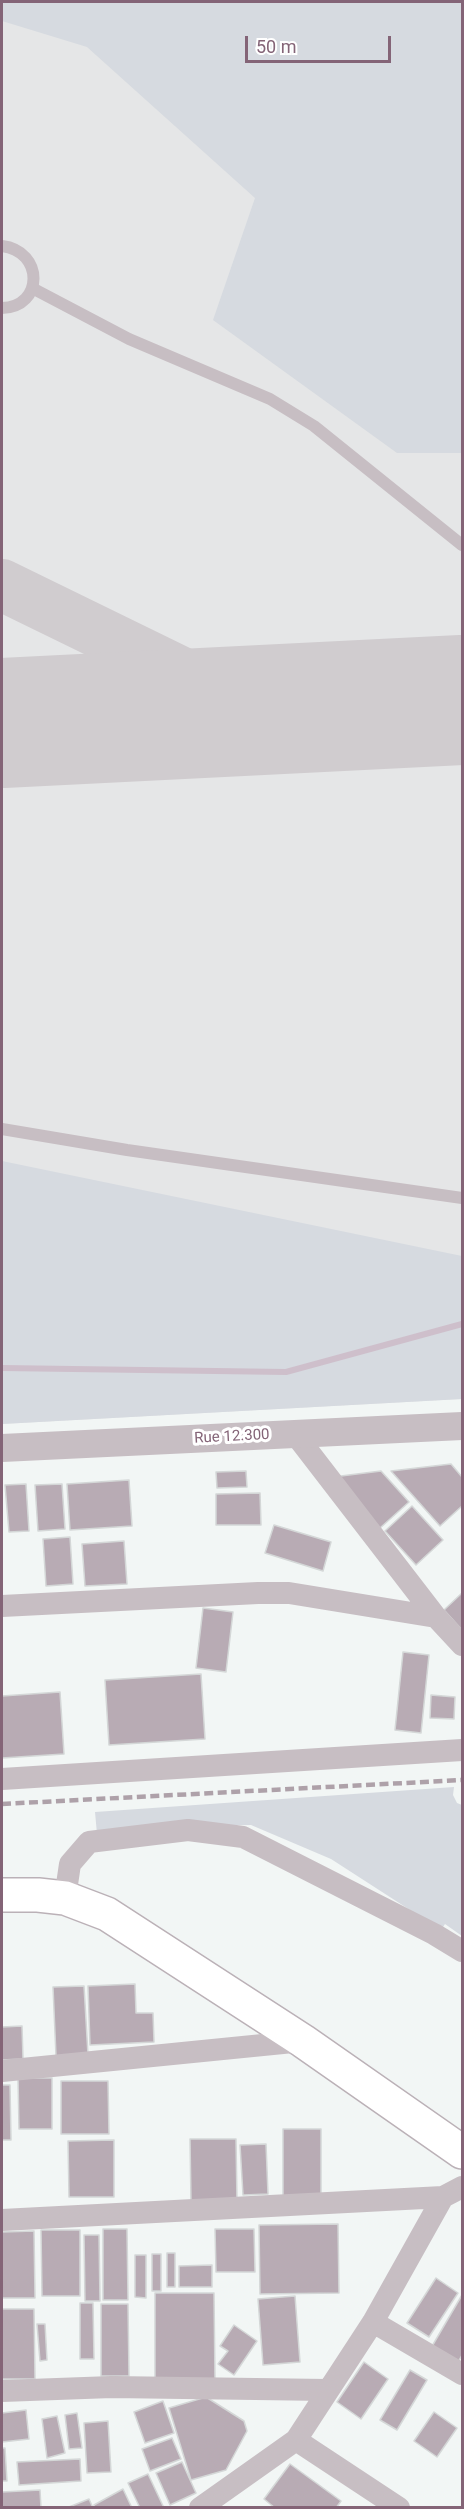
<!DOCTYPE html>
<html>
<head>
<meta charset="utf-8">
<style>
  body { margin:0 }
  #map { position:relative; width:464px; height:2509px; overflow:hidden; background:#f2f6f5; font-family:Roboto,sans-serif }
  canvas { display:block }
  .frame { position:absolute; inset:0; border:3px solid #846477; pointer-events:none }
  .scale { position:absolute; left:245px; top:36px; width:146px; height:27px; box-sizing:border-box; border:3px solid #846477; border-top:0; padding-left:8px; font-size:18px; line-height:21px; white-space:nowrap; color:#846477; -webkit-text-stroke:4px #fff; paint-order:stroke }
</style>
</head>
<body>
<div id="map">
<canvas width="464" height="2509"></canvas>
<div class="frame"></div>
<div class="scale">50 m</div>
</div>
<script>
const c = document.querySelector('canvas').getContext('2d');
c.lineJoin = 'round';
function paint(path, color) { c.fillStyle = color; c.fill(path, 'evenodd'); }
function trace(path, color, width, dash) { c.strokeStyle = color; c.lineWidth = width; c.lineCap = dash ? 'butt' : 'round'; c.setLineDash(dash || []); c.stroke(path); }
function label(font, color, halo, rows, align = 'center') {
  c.font = font + ' Roboto,sans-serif'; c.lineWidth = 6; c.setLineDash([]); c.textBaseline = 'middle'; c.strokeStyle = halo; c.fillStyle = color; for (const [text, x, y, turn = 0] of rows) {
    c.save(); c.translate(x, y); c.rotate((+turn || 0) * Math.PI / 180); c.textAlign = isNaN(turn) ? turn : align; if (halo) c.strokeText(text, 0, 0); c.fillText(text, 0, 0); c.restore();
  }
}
const built = new Path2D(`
  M2 2H462V1399L2 1424Z`);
const green = new Path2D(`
  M2 2H462V453H397L213 320 255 198 87 47 2 21Z
  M2 1161 462 1256V1399L2 1424Z
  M454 1787 453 1795 457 1803 462 1805V1936L445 1924 441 1930 331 1859 251 1825 154 1826 97 1834 95 1812Z`);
const stream = new Path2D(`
  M2 1368 286 1372 462 1324`);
const taxiway = new Path2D(`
  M2 585 221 692 246 703 278 709
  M2 727 13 723`);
const runway = new Path2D(`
  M2 723 462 700`);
const building = new Path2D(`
  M451 1464 462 1477V1506L440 1526 391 1471Z
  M246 1471 247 1487 217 1488 216 1472Z
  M381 1471 409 1502 380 1528 333 1477Z
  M129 1480 132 1526 70 1530 67 1484Z
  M26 1484 29 1531 9 1532 5 1485Z
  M62 1484 65 1529 38 1531 35 1485Z
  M260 1493 261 1525H216V1494Z
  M412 1506 443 1540 416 1565 385 1531Z
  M274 1525 331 1542 323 1571 265 1553Z
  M70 1537 73 1584 46 1586 43 1539Z
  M124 1541 127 1584 85 1586 82 1544Z
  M462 1593V1630L444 1610Z
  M203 1608 233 1612 226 1672 196 1668Z
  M403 1652 429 1655 421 1733 395 1730Z
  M201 1674 205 1739 109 1745 105 1680Z
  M60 1692 64 1754 2 1758V1696Z
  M431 1695 455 1697 454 1719 430 1718Z
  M135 1984 136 2013H153L154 2042 90 2045 88 1986Z
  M84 1986 88 2055 56 2056 53 1987Z
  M22 2026 23 2059 2 2060V2027Z
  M18 2078H52V2129H19Z
  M61 2081H108L109 2134H61Z
  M2 2085H10L11 2140H2Z
  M283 2129H321V2196H283Z
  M190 2139H236L237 2202H191Z
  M114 2140V2197H69L68 2141Z
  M266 2144 268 2194 243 2195 240 2145Z
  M338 2224 339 2293 260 2294 259 2225Z
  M103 2229H127L128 2300H103Z
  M215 2229H254L255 2272H216Z
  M41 2230H80V2296H42Z
  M34 2231 35 2298H2V2232Z
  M84 2235H99L100 2301H85Z
  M167 2253H175V2287H167Z
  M152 2254H161V2291H152Z
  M135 2255H146V2298L135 2297Z
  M212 2265V2287H179V2266Z
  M436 2278 458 2293 429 2337 407 2323Z
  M155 2293H214L215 2380H155Z
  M462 2295V2355L457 2364 431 2348Z
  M295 2296 300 2362 263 2365 258 2299Z
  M80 2303H93L94 2359H80Z
  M101 2304H128L129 2376H101Z
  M2 2309H34L35 2379H2Z
  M37 2324H45L47 2360 40 2361Z
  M234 2325 257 2341 234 2375 218 2364 228 2351 220 2346Z
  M364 2362 388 2379 361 2419 337 2402Z
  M410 2370 427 2380 397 2430 380 2420Z
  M206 2397 244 2421 247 2431 226 2470 191 2480 169 2408Z
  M163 2401 174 2433 145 2443 134 2412Z
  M26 2410 29 2439 2 2442V2413Z
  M434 2412 457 2428 437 2457 414 2441Z
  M77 2413 82 2448 69 2449 65 2415Z
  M57 2416 65 2453 47 2458 42 2419Z
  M108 2421 111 2472 87 2473 84 2423Z
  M172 2438 181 2459 150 2471 142 2449Z
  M2 2448H5L7 2481H2Z
  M80 2459 81 2481 19 2485 17 2462Z
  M182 2462 196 2493 170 2505 156 2473Z
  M290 2464 341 2501 336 2508H275L264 2499Z
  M148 2474 164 2508H140L128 2483Z
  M123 2489 132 2508H95L94 2505Z
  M40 2490 41 2508H2V2492Z
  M89 2499 93 2508H69V2507Z`);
const service = new Path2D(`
  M2 246C44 251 44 307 2 308
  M32 288 129 339 270 399 314 426 462 545
  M2 1129 127 1150 462 1198`);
const minor = new Path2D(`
  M295 1434 436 1617 462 1645
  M2 1606 258 1593H289L436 1617
  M2 1779 462 1750
  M65 1898 70 1864 89 1842 188 1830 243 1837 434 1934 462 1951
  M2 2071 303 2041
  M2 2220 443 2197
  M373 2322 462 2374
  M2 2391 112 2387 327 2390
  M296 2440 399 2508
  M200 2508 296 2440 373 2322 443 2197 462 2187`);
const tertiary = new Path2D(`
  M2 1448 462 1426`);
const secondary = new Path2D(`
  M2 1895H38L65 1898 107 1914 303 2041 462 2152`);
const rail = new Path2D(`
  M2 1804 462 1780`);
const streetNames = [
  ["Rue 12.300",232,1437,-3]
];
paint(built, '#e5e6e7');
paint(green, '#d6dae0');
trace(stream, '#cebfcb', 6);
trace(taxiway, '#d0cccf', 52);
trace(runway, '#d0cccf', 130);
paint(building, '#b8abb4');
trace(building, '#d4d7d7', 1.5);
trace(secondary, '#bbb1b7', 36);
trace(service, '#c7bec3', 12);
trace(minor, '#c7bec3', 22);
trace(tertiary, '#c7bec3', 28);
trace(secondary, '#fff', 33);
trace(rail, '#aea1a9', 4.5, [9, 4.5]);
label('15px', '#846477', '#fff', streetNames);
</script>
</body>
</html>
